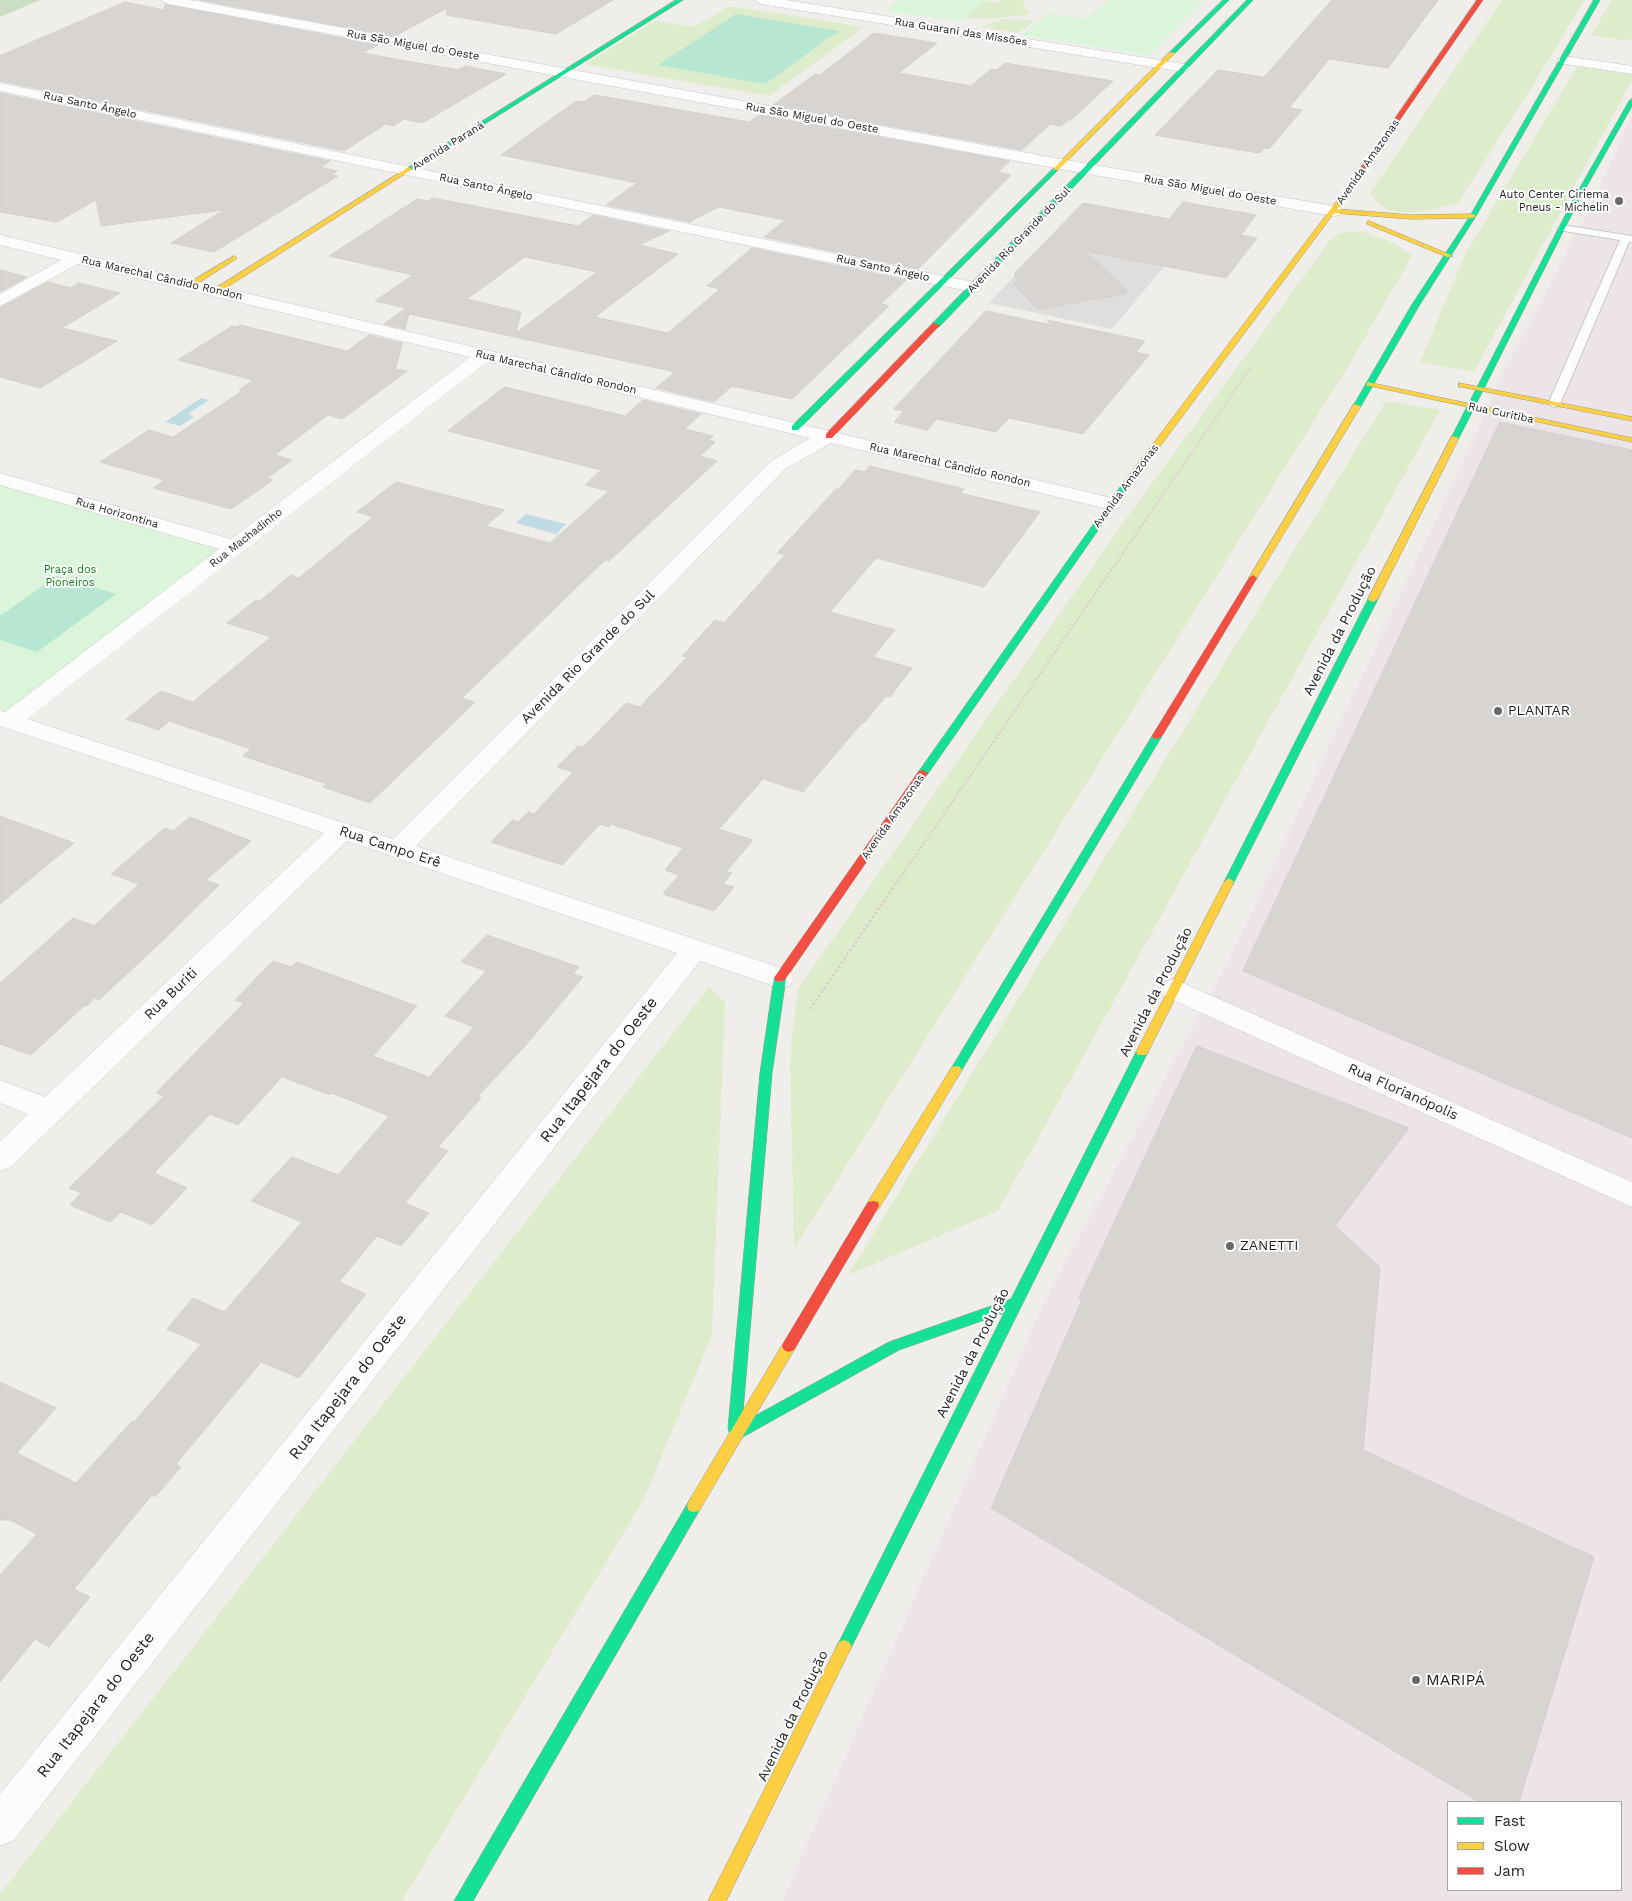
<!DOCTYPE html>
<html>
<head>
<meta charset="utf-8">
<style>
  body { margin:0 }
  #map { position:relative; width:1632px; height:1901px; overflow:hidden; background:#f0eeeb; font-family:"Work Sans",sans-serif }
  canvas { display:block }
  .legend { position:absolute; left:1447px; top:1801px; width:175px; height:90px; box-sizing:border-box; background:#fff; border:1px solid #a7a7a7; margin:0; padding:6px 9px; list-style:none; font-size:15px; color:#222 }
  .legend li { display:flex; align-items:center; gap:10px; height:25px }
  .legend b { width:25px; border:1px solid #a7a7a7 }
</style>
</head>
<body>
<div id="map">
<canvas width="1632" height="1901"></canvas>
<ul class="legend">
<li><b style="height:6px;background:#16e098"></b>Fast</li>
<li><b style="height:6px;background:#ffcf43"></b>Slow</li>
<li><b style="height:6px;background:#f24e42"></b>Jam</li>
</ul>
</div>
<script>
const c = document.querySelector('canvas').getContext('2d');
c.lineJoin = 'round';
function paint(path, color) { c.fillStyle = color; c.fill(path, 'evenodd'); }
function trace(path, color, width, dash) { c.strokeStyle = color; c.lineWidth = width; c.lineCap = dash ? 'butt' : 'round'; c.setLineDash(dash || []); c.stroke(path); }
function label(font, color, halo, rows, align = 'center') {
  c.font = font + ' "Work Sans",sans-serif'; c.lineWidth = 4; c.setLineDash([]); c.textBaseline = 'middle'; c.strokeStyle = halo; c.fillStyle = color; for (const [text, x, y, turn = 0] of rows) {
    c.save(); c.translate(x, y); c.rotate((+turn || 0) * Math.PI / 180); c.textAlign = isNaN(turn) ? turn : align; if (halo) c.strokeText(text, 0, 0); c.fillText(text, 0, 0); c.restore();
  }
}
const residential = new Path2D(`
  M1083 203 1199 225 1112 329 989 303Z`);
const industrial = new Path2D(`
  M1632 115V1901H782L1046 1298 1227 964 1488 408 1497 384 1592 204ZM1448 1802H1621V1890H1448Z`);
const grass = new Path2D(`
  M1003 0H1026L1023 3 1024 8 1030 11 1027 15C1005 16 985 21 964 18L986 1 999 3Z
  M1502 0H1584L1550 58 1458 203C1438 209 1398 220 1380 205 1377 201 1373 196 1370 193Z
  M1612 0H1632V36L1629 41 1591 35Z
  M730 6 864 27 769 96 585 64 655 21 694 27Z
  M1005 19 1035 20 1019 33 981 27 993 22Z
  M1577 66 1632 74V80L1474 372 1420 362 1464 257Z
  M1360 231 1394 243 1412 256 1346 370 794 1249 790 1055 798 989 1128 516 1332 238 1340 233Z
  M1386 401 1440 410 998 1211 848 1275Z
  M709 987 725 1002 712 1335 643 1501 402 1901H0V1894Z`);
const forest = new Path2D(`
  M0 0H40L0 17Z`);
const park = new Path2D(`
  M899 0H987L960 21 884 10Z
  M1109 0H1195L1204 1 1150 55 1022 35 1050 13 1085 19Z
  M0 483 224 548 10 712 0 709Z`);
const pitch = new Path2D(`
  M736 14 839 31 765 84 658 65Z
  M57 576 116 594 37 652 0 640V616Z`);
const water = new Path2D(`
  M201 398 209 400 188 414 194 417 180 426 165 422Z
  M526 514 566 524 556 534 516 523Z`);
const building = new Path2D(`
  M200 0H613L556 34 446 15 447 8 395 36Z
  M1332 0H1438L1388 68 1329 59 1289 108 1302 110 1269 149 1265 148 1260 153 1246 151 1155 135 1218 70 1264 77Z
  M125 2 164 10 165 4 378 45 362 53 458 70 465 66 506 74 422 123 404 119 393 126 386 124 344 151 0 81V56Z
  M874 33 937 43 899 73 971 86 991 69 997 70 1005 63 1113 81 1071 120H1068L1061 126 1050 124 1022 150 773 105 815 74 820 75Z
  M0 93 330 161 320 167 337 171 331 175 338 176 214 252 171 243 224 210 101 226 96 200 57 222 0 212Z
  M595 95 749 122 759 115 1010 161 998 172 1011 175 918 269 764 237 785 220 719 207 689 222 606 205 637 183 501 155 576 101 583 102Z
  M433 198 578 226 593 215 669 231 639 245 678 254 595 317 668 333 720 289 707 286 752 248 906 280 881 304 889 306 792 399 732 386 714 402 656 388 675 372 409 314 405 329 384 324 406 308 375 301 413 275 329 256 417 199 428 201ZM525 257 597 272 516 333 521 312 467 299Z
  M1183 202 1256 215 1241 235 1257 238 1226 278 1085 251 1129 292H1124L1126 294 1037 309 1013 283 1020 282 1014 274 1083 203 1169 219Z
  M0 270 27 277 0 292Z
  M48 282 71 288 79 283 120 293 62 328 117 341 40 388 0 377V308Z
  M986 311 1051 325 1047 320 1145 341 1136 352 1149 355 1083 434 1009 418 996 432 937 419 927 430 894 422 904 411 894 409Z
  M240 325 347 351 369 335 402 343 396 369 407 371 342 419 328 415 275 455 292 460 267 478 273 480 231 509 153 488 164 480 100 462 149 430 173 437 242 391 239 390 253 380 178 360 232 326 236 327Z
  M505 387 625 416 643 400 701 414 685 429 713 436 709 440 715 442 700 456 717 461 609 561 605 560 462 698 475 702 370 803 323 787 327 784 243 756 251 749 169 721 159 730 126 719 161 691 193 702 271 637 227 623 256 600 260 601 291 575 299 578 373 517 357 512 396 482 504 510 486 526 550 543 609 491 585 485 601 470 448 431Z
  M1500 422 1632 450V1138L1243 971Z
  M870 466 964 489 960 493 1040 512 984 587 876 558 830 612 895 630 873 657 912 668 890 697 886 696 864 723H862L803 792 763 779 719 829 753 840 726 872 732 873 723 884 734 887 714 911 663 894 679 875 665 870 683 848 611 824 609 827 600 824 562 865 491 842 512 820 518 822 528 812 534 814 573 772 557 767 578 746 583 747 626 703 640 707 687 657 682 656 715 620 724 623 785 555 777 553 836 489H839L855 470 864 472Z
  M0 816 74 843 0 904Z
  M190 817 251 841 206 880 219 885 156 947 99 1000 94 998 87 1006 85 1005 31 1055 0 1044V983L73 918 94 926 139 884 111 874 165 828 173 831Z
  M487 935 579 967 573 974 583 977 525 1046 478 1096 481 1098 438 1147 448 1151 405 1203 429 1213 401 1246 377 1236 339 1282 366 1294 299 1378 261 1362 176 1464 181 1467 155 1497 152 1495 74 1589 90 1597 49 1647 35 1639 0 1682V1575L37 1534 10 1520H0V1382L56 1408 17 1453 76 1483 132 1421 134 1422 201 1344 167 1329 193 1298 224 1312 302 1222 251 1201 292 1157 338 1175 389 1116 332 1093 330 1095 282 1077 238 1125 210 1114 154 1173 187 1188 152 1225 121 1212 110 1222 70 1205 81 1193 69 1188 164 1096 156 1093 244 1003 235 1000 273 961 291 967 297 962 417 1006 373 1056 429 1077 474 1027 445 1016 486 971 461 962Z
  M1197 1046 1409 1128 1335 1226 1380 1267 1363 1450 1594 1557 1519 1802H1479L991 1508 1082 1300 1079 1298Z`);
const pathFar2 = new Path2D(`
  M1146 519 1251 367`);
const pathFar1 = new Path2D(`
  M898 881 1147 518`);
const path = new Path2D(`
  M810 1009 899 879`);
const lane = new Path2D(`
  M1562 225 1632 236V242H1629L1560 404 1554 407 1548 404 1620 240 1558 230 1557 228Z`);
const street = new Path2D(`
  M161 0H190L1088 164 1334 206 1340 207 1342 211 1340 215 1334 216 1088 174 168 4Z
  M754 0H786L1184 64 1191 68 1184 72 761 4Z
  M1564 56 1632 66V74L1559 63 1557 60Z
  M0 83 973 282 979 283 982 287 979 291 973 292 0 91Z
  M0 235 1112 498 1119 500 1122 504 1119 508 1112 510 831 443 785 469 416 846 790 971 794 978 790 985 780 988 700 961 14 1840 0 1846V1794L677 953 347 841 11 1167 0 1171V1141L28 1114 0 1103V1080L45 1097 324 833 0 726V711L5 712 219 549 0 485V473L231 539 470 357 78 264 0 306V294L61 260 0 245ZM488 361 810 438 771 461 393 839 27 719Z
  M1174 979 1632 1182V1207L1164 996 1160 989 1164 982Z`);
const fast = new Path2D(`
  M676 0H683L411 170 406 169Z
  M1223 0H1229L1174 54H1170V52Z
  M1247 0H1253L939 327H933V323Z
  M1594 0H1600L1476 216 1419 306 1361 406 1354 408 1353 406 1411 306 1470 216Z
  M1632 99V106L1579 200 1459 438 1452 440 1451 438 1573 200 1629 101Z
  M1054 168 1059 169 798 430H792V426Z
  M1143 457H1146L1150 459 1115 506 927 775H919L918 773 919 771 1109 502Z
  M1373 596 1378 599 1234 882 1233 885H1225L1224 882 1368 599Z
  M1157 733 1162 736 960 1073H952L950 1070 952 1067 1152 736Z
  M780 974 786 978 772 1073 742 1423 889 1342 1011 1299 1136 1052 1138 1049H1146L1148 1052 849 1652 844 1654 839 1652 836 1647 839 1642 1004 1313 899 1350 741 1438 736 1440 731 1438 728 1428 760 1073 774 978Z
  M694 1500 699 1501 701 1506 699 1511 473 1901H454L689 1501Z`);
const slow = new Path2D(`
  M1170 52 1175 53 1058 170H1054V168Z
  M409 167 412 169 411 170 218 293 211 291Z
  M1354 180 1357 182 1337 209 1411 215 1473 214 1476 216 1473 218 1411 219 1334 213 1149 461H1143V457L1352 181Z
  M1369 221 1451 255 1453 256 1447 257 1367 224V222Z
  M234 256 236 257V259L192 287 185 285Z
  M1367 382 1632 438V442L1370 386H1367Z
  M1459 383 1632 417V421L1462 387H1459Z
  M1354 404 1361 406 1257 578 1256 580H1250L1249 578Z
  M1452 436 1459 438 1378 599 1373 602 1370 601 1368 599Z
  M1229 878 1234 882 1148 1052 1146 1055H1138L1136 1052 1224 882Z
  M956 1066 960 1067 962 1070 878 1210 873 1211 868 1210 867 1206 868 1202 952 1067Z
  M789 1340 794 1342 796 1346 794 1350 699 1511 694 1512 689 1511 687 1506 689 1501 784 1342Z
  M844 1640 849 1642 852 1647 849 1652 726 1901H708L839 1642Z`);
const jam = new Path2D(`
  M1477 0H1483L1356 183H1352L1351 182Z
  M933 323 940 325 832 438H826V434Z
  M1253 575 1257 578 1162 736 1157 739 1153 738 1152 736 1249 578Z
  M923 770 928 773 784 981H776L774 978 776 975 919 771Z
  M873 1201 878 1202 879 1206 794 1350 789 1352 784 1350 782 1346 784 1342 868 1202Z`);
const markers = [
  [1619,201,5,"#6a6968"],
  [1498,711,5,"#6a6968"],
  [1230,1246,5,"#6a6968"],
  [1416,1680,5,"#6a6968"]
];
const farStreetnames = [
  ["Rua Guarani das Missões",961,32,9],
  ["Rua São Miguel do Oeste",413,45,10],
  ["Rua Santo Ângelo",90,105,12],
  ["Rua São Miguel do Oeste",812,118,10],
  ["Avenida Paraná",448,146,-32],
  ["Avenida Amazonas",1368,162,-55],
  ["Rua Santo Ângelo",486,187,12],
  ["Rua São Miguel do Oeste",1210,190,10],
  ["Avenida Rio Grande do Sul",1019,240,-46],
  ["Rua Santo Ângelo",883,268,12],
  ["Rua Marechal Cândido Rondon",162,278,13],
  ["Rua Marechal Cândido Rondon",556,372,13],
  ["Rua Curitiba",1501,413,12],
  ["Rua Marechal Cândido Rondon",950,465,13],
  ["Avenida Amazonas",1126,486,-53],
  ["Rua Horizontina",117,513,16],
  ["Rua Machadinho",246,538,-38],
  ["Avenida Amazonas",893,817,-55]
];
const farPoinames = [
  ["Auto Center Ciriema",1609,195],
  ["Pneus - Michelin",1609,208]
];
const farParknames = [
  ["Praça dos",70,570],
  ["Pioneiros",70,583]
];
const streetNames = [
  ["Avenida da Produção",1340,631,-63],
  ["Avenida Rio Grande do Sul",588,657,-45],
  ["Rua Campo Erê",390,847,18],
  ["Avenida da Produção",1156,992,-63],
  ["Rua Buriti",171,994,-44],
  ["Rua Florianópolis",1403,1092,24],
  ["Avenida da Produção",973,1353,-63],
  ["Avenida da Produção",793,1716,-64]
];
const poiNames = [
  ["PLANTAR",1508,711],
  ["ZANETTI",1240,1246]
];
const nearStreetnames = [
  ["Rua Itapejara do Oeste",599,1070,-52],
  ["Rua Itapejara do Oeste",348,1387,-52],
  ["Rua Itapejara do Oeste",96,1705,-52]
];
const nearPoinames = [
  ["MARIPÁ",1426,1680]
];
paint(residential, '#dfdedc');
paint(industrial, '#ede4e9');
paint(grass, '#ddeccb');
paint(forest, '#cbdec1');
paint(park, '#daf5da');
paint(pitch, '#b7e6d2');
paint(water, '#bfdbe3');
paint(building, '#d7d4d2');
trace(building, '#d3d0cc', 1);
trace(lane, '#c9c8c7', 2);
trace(street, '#c9c8c7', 1);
trace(fast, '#999a82', 1);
trace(slow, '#999a82', 1);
trace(jam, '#999a82', 1);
trace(pathFar2, '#dccecd', 2, [1, 1]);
trace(pathFar1, '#dccecd', 2.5, [2, 2]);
trace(path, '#dccecd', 3, [2.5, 2.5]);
paint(lane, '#fdfcfc');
paint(street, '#fdfcfc');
paint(fast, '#16e098');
paint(slow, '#ffcf43');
paint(jam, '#f24e42');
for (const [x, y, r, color] of markers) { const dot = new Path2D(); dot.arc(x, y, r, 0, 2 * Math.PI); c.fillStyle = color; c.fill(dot); trace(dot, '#fff', 2); }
label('11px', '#222', '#fff', farStreetnames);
label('11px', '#222', '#fff', farPoinames, 'right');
label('11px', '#0c8416', '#fff', farParknames);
label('14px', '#222', '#fff', streetNames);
label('14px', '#222', '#fff', poiNames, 'left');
label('16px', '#222', '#fff', nearStreetnames);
label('16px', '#222', '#fff', nearPoinames, 'left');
</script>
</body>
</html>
